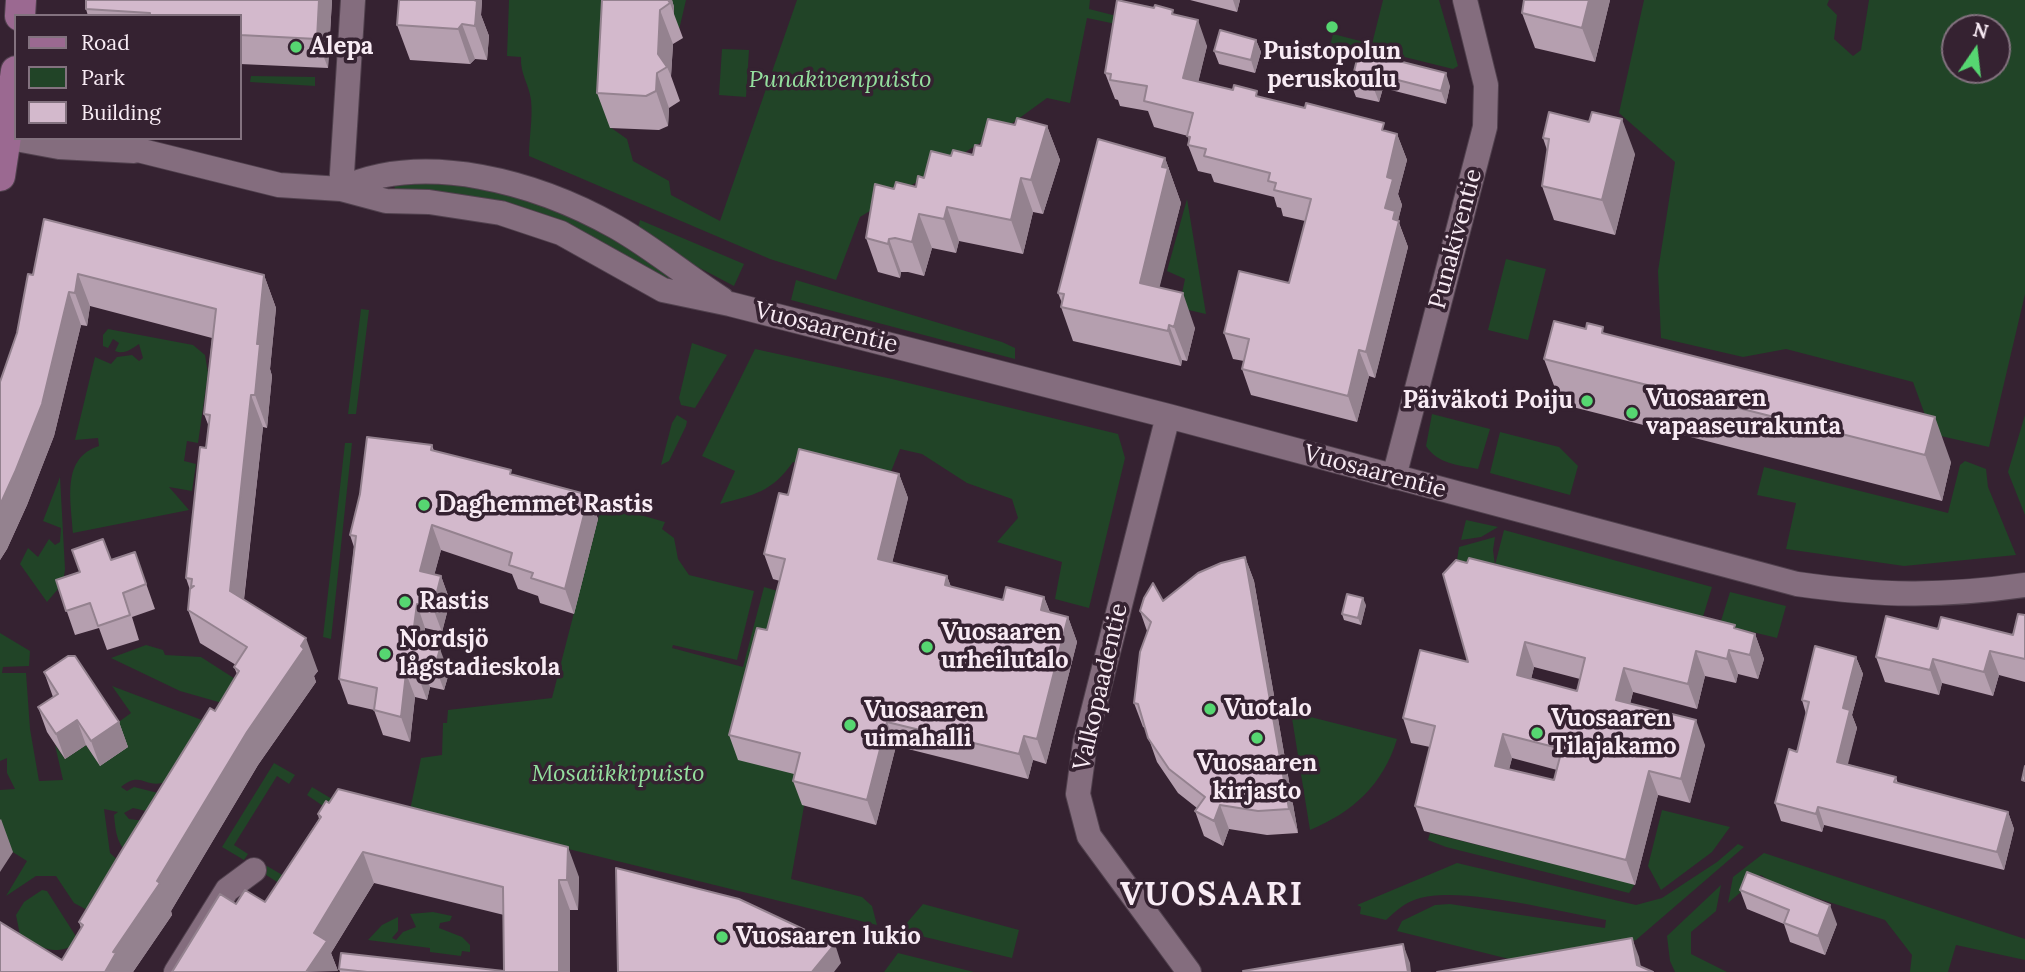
<!DOCTYPE html>
<html>
<head>
<meta charset="utf-8">
<style>
  body { margin:0 }
  #map { position:relative; width:2025px; height:972px; overflow:hidden; background:#352231; font-family:Lora,serif }
  canvas { display:block }
  .legend { position:absolute; left:14px; top:14px; width:228px; height:126px; box-sizing:border-box; background:#352231; border:2px solid #83727f; margin:0; padding:9px 12px; list-style:none; font-size:21px; color:#f8ebf4 }
  .legend li { display:flex; align-items:center; gap:14px; height:35px }
  .legend b { width:35px; border:2px solid #83727f }
  .north { position:absolute; left:1941px; top:14px; width:70px; height:70px; box-sizing:border-box; background:#352231; border:2px solid #83727f; border-radius:50%; rotate:14deg; font-size:19px; font-weight:700; line-height:28px; text-align:center; color:#f8ebf4 }
  .north::after { content:''; display:block; margin:auto; width:24px; height:32px; background:#56d671; clip-path:polygon(50% 0,100% 100%,50% 72%,0 100%) }
</style>
</head>
<body>
<div id="map">
<canvas width="2025" height="972"></canvas>
<ul class="legend">
<li><b style="height:9px;background:#9b6991"></b>Road</li>
<li><b style="height:19px;background:#214427"></b>Park</li>
<li><b style="height:19px;background:#d3b9cc"></b>Building</li>
</ul>
<div class="north">N</div>
</div>
<script>
const c = document.querySelector('canvas').getContext('2d');
c.lineJoin = 'round';
function paint(path, color) { c.fillStyle = color; c.fill(path, 'evenodd'); }
function trace(path, color, width, dash) { c.strokeStyle = color; c.lineWidth = width; c.lineCap = dash ? 'butt' : 'round'; c.setLineDash(dash || []); c.stroke(path); }
function label(font, color, halo, rows, align = 'center') {
  c.font = font + ' Lora,serif'; c.lineWidth = 7; c.setLineDash([]); c.textBaseline = 'middle'; c.strokeStyle = halo; c.fillStyle = color; for (const [text, x, y, turn = 0] of rows) {
    c.save(); c.translate(x, y); c.rotate((+turn || 0) * Math.PI / 180); c.textAlign = isNaN(turn) ? turn : align; if (halo) c.strokeText(text, 0, 0); c.fillText(text, 0, 0); c.restore();
  }
}
const green = new Path2D(`
  M509 0H686L679 30 610 127 627 139 633 161 669 181 671 195 720 221 797 0H1090L1089 9 1164 28V34L1087 18 1070 103 1047 98 1014 122 860 217 836 280 770 259 529 156C529 138 533 118 531 100 529 84 520 74 521 57L507 56Z
  M1383 0H1439L1458 66 1453 69 1356 45 1328 54 1333 34 1372 44Z
  M1644 0H1829L1827 5 1837 15 1834 39 1853 56 1861 50 1869 0H2025V294L1989 447 1932 434 1913 382 1786 349 1743 357 1661 338 1658 271 1675 162 1619 113ZM1955 28H1997V70H1955Z
  M722 49 749 50 746 97 719 95Z
  M251 76 315 77V86L250 82Z
  M394 181C419 182 445 181 470 184 540 194 624 236 677 283L395 192Z
  M1187 199 1206 314 1162 304 1181 298 1185 279 1167 271Z
  M640 220 744 264 734 286 694 265 638 228Z
  M1506 259 1546 269 1528 340 1488 330Z
  M796 280 1002 342 1015 348V359L791 300Z
  M361 309 369 310 356 414H348Z
  M108 329 193 345 205 355 208 373 198 443 187 441 184 461 196 464 192 491 169 487 189 510 73 533C71 500 61 458 99 446L98 438 75 440 95 357 111 364 117 357 132 355 139 361 143 358 139 344C131 349 125 355 115 351L119 343 113 339 108 348 103 346V335Z
  M692 343 727 355 695 408 681 405 679 398Z
  M755 349 892 379 1118 434 1125 458 1089 608 1055 599 1062 562 997 542 1018 518 1012 499 967 483 922 454 900 449 886 484 793 462C772 492 754 495 720 504L735 471 702 456Z
  M1432 414 1490 429 1478 469C1458 465 1438 464 1426 446Z
  M677 415 687 421 686 426 669 461 661 465 672 423Z
  M2025 415V515L2008 472Z
  M1500 432 1559 447 1578 466 1570 495 1490 473Z
  M345 443H352L331 639 323 637Z
  M1965 461 1986 469 1988 487 2016 555 1904 566 1786 549 1796 503 1757 495 1764 467 1948 513 1960 465Z
  M60 477 65 569 63 583 47 602 20 564 28 548 38 557 49 539 55 545 60 542 61 528 43 521Z
  M602 504 665 522 662 529 674 538 678 559 689 575 754 591 737 660 673 645 672 648 743 667 764 587 791 595 809 778 791 879 862 897 872 906 877 925 410 810 421 758 442 755 443 723H447L448 710 552 698Z
  M1466 520 1498 527 1481 537 1461 540Z
  M1504 530 1712 587 1702 620 1457 560 1459 547 1495 537 1493 550 1495 565Z
  M1730 592 1786 606 1777 638 1720 624Z
  M0 633 30 651 29 666 3 667 2 673H26L30 729 39 781 63 780 55 745 65 759 86 745 100 765 113 726 131 713 112 686 223 728C207 745 186 778 162 783 144 787 140 771 121 787L127 791 134 787 162 794 146 811 133 808 124 813 129 819 145 821 133 857C117 846 116 835 114 815L118 812 104 809 110 853 125 867 91 912 74 903 56 876H36L6 896 27 861 0 844V790L15 789 7 773V758L0 761Z
  M146 645 163 650 165 655 201 657 243 684 229 705 180 691 111 658Z
  M1291 712 1397 739C1383 785 1353 812 1310 830Z
  M274 763 295 775 289 784 277 776 234 845 248 854 244 860 222 847Z
  M312 787 337 802 285 887 263 873 267 866 284 876 326 808 307 795Z
  M1662 810 1730 827 1712 852 1661 890 1648 866Z
  M1430 833 1635 884 1629 893 1446 847 1428 840Z
  M1738 844 1744 847 1636 940 1517 961 1397 931 1402 921 1435 905 1450 904 1605 928 1606 920C1559 912 1459 885 1417 899 1404 903 1396 911 1386 920L1360 914 1361 907 1357 905 1457 863 1636 905 1662 898 1717 862Z
  M1764 853 2025 939V960L1956 945 1948 972H1910L1912 955 1885 920 1776 885 1761 875 1728 903 1733 877Z
  M1721 885 1716 911 1691 932V954L1727 972H1675L1670 961 1667 936Z
  M42 890 47 891 77 938 76 944C53 957 40 947 20 935L16 915 24 902Z
  M923 904 1019 930 1012 958 900 931Z
  M433 912 452 916 450 921 440 923 439 928 462 937 470 945V952L462 951 461 956 430 952V948L368 940 382 925 398 917V931L392 938 396 940 403 932 416 927 410 914Z
  M898 953 974 972H884Z`);
const minor = new Path2D(`
  M0 136 59 147 134 151
  M114 138 142 151 279 185 341 189 386 201 429 202 501 213 561 233 663 290 730 304 1168 416 1797 584C1881 596 1941 597 2025 585
  M341 189C425 150 538 183 616 227 653 248 686 276 722 299
  M341 189 353 0
  M1168 416 1085 743 1078 794 1089 836 1189 972
  M1394 477 1485 127 1486 85 1465 0
  M176 972 227 890 254 870`);
const major = new Path2D(`
  M20 16 21 0
  M0 176 16 71`);
const wall = new Path2D(`
  M332 0 328 68 240 64V16H88L86 9Z
  M482 0 481 15 489 36 487 60 475 59 470 64 410 60 397 25Z
  M602 0H672L674 7V14L683 38 673 44 671 76 680 101 669 108 668 126 659 130 610 128 597 93Z
  M1190 0H1240L1237 12Z
  M1610 0 1595 62 1535 48 1522 13Z
  M1175 15 1207 46 1198 82 1259 97 1397 134 1407 160 1398 194 1402 205 1398 220 1408 247 1375 378 1369 376 1357 422 1251 395 1242 369 1244 361 1233 359 1224 333 1289 283 1305 221 1283 216 1281 208 1277 207 1274 197 1214 182 1211 174 1198 171 1188 145 1189 142 1188 136 1154 127 1148 111 1120 106 1118 100 1115 99 1105 73Z
  M1256 40 1261 52 1255 73 1219 64 1214 51Z
  M1359 51 1450 86 1446 104 1383 88 1379 102 1356 97 1351 84Z
  M1015 125 1047 126 1060 160 1043 214 1033 212 1023 254 959 241 956 253 932 248 924 276 908 272H901L900 278 878 272 866 238 894 189 916 187 924 178 951 156 973 155 981 146Z
  M1543 138 1635 154 1615 235 1554 220 1542 186 1547 150Z
  M1165 158 1181 203 1159 287 1195 328 1187 361 1182 360 1181 366 1073 341 1061 307 1062 303 1058 293Z
  M44 219 264 275 276 308 270 369 272 376 267 428 263 427 244 600 318 671 314 676 316 682 258 765 171 911 172 915 133 972H0L62 960 81 928 79 922 215 711 237 674 234 667 236 665 200 643 188 610 190 590 186 578 206 448 209 427 204 414 212 338 90 306 87 326 81 325 54 436 27 505 7 549 0 560V382L17 333 33 275Z
  M1586 329 1605 333 1951 462 1942 501 1561 404 1544 359Z
  M432 445 434 451 513 475 589 495 598 519 574 614 540 603 538 596 518 589 512 574 441 550 434 575 441 576 450 601 442 632 425 628 424 645 449 673 444 690 430 687 427 700 415 697 410 742 383 735 374 710 348 704 339 679 354 547 350 535 360 494Z
  M899 474 908 498 892 563 947 576 951 587 1003 600 1044 597 1050 612 1068 617 1077 642 1046 764 1033 760 1028 779 896 746 876 825 802 805 793 781 794 774 738 760 729 735 767 630 780 581 773 579 764 554 788 495Z
  M135 552 155 609 132 617 139 640 107 650 99 628 75 635 56 580Z
  M1245 557 1254 581 1298 833 1267 835 1229 829 1223 846 1204 836 1195 811 1197 808 1178 793 1157 762 1145 728 1143 727 1134 703 1147 631 1140 611 1163 601Z
  M1443 574 1737 629 1755 634 1764 659 1758 679 1738 674 1736 683 1705 676 1697 709 1633 692 1630 704 1705 745 1690 803 1658 795 1635 885 1424 831 1415 806 1430 747 1411 743 1403 718 1468 662ZM1534 667 1580 679 1577 691 1531 679ZM1512 758 1557 770 1554 780 1509 769Z
  M1366 605 1361 625 1344 620 1342 614Z
  M2025 615V682L1999 675 1993 696 1942 683 1939 695 1885 682 1876 657 1938 629 2013 635Z
  M1856 657 1863 674 1852 715 1857 728 1847 764 1896 777 1898 784 2008 812 2014 829 2004 870 1824 825 1822 832 1781 821 1775 803 1797 752 1806 714 1802 700Z
  M44 672 119 722 128 747 100 766 86 745 65 759 47 732 38 707 53 697Z
  M329 803 579 877 578 910H570V972H340L339 969 504 971V915L374 883 331 953 338 971 236 904 265 902 319 819 318 814Z
  M1740 890 1837 924 1825 955 1790 942 1784 924 1747 909Z`);
const shadedWall = new Path2D(`
  M319 0H332L328 68 317 39Z
  M469 0H482L481 15 489 36 487 60 475 26Z
  M664 0H672L674 7V14L670 3Z
  M1233 0H1240L1237 12Z
  M1589 0H1610L1595 62 1582 28Z
  M660 10 673 44 671 76 667 67 658 54Z
  M1198 20 1207 46 1193 104 1183 78Z
  M462 24 475 59 470 64 458 29Z
  M1256 40 1261 52 1255 73 1251 60Z
  M657 73 669 108 668 126 656 91Z
  M1446 73 1450 86 1446 104 1441 91Z
  M1378 75 1383 88 1379 102 1374 89Z
  M1622 119 1635 154 1615 235 1602 200Z
  M1047 126 1060 160 1043 214 1031 180Z
  M1397 134 1407 160 1398 194 1402 205 1398 221 1408 247 1375 378 1366 352 1387 177Z
  M1165 158 1181 203 1152 317 1140 283Z
  M1021 178 1033 212 1023 254 1011 220Z
  M947 207 959 241 956 253 944 219Z
  M919 214 932 248 924 276 912 242Z
  M889 239 901 272 900 278 888 244Z
  M78 274 90 306 87 326 75 293Z
  M264 275 276 308 270 369 272 376 267 428 255 395 257 344Z
  M69 292 81 325 54 436 27 505 7 549 0 560V505Z
  M1183 293 1195 328 1187 361 1174 327Z
  M1169 325 1182 360 1181 366 1168 331Z
  M1359 350 1369 376 1357 422 1348 396Z
  M251 395 263 427 241 624 230 591Z
  M1935 417 1951 462 1942 501 1925 455Z
  M899 474 908 498 887 584 878 559Z
  M589 495 598 519 574 614 565 589Z
  M432 525 441 550 429 595 420 571Z
  M1245 557 1254 581 1298 833 1289 809Z
  M441 576 450 601 442 632 433 608Z
  M947 576 956 601 945 585Z
  M1044 597 1053 621 1041 610Z
  M1363 598 1366 605 1361 625 1358 618Z
  M417 604 425 628 421 663 430 687 427 700 418 676 412 642Z
  M1068 617 1077 642 1046 764 1037 739Z
  M1755 634 1764 659 1758 679 1750 655Z
  M306 638 318 671 314 676 316 682 258 765 171 911 172 915 133 972H105L113 952 157 881 247 732Z
  M1525 642 1534 667 1526 700 1517 675Z
  M440 649 449 673 444 690 435 666Z
  M1729 650 1738 674 1736 683 1727 659Z
  M1696 651 1705 676 1697 709 1688 684Z
  M1990 651 1999 675 1993 696 1984 672Z
  M1856 657 1863 674 1852 715 1857 728 1844 780 1837 762 1843 708Z
  M1933 659 1942 683 1939 695 1930 670Z
  M1624 668 1633 692 1625 724 1616 700Z
  M406 673 415 697 410 742 401 717Z
  M77 720 86 745 65 759 56 734Z
  M1696 720 1705 745 1690 803 1681 779Z
  M119 722 128 747 100 766 91 741Z
  M887 722 896 746 876 825 867 800Z
  M1503 734 1512 758 1504 790 1495 766Z
  M1024 736 1033 760 1028 779 1019 754Z
  M1649 771 1658 795 1635 885 1626 860Z
  M1220 805 1229 829 1223 846 1214 821Z
  M1818 807 1824 825 1822 832 1816 814Z
  M2008 812 2014 829 2004 870 1997 852Z
  M1 819 13 852 0 872V820Z
  M568 847 579 877 578 910 567 880Z
  M363 852 374 883 331 953 338 971 306 972 314 933Z
  M559 880 570 910V972H559Z
  M1830 905 1837 924 1825 955 1818 936Z
  M1632 938 1639 957 1642 972 1637 965Z
  M835 944 841 963 834 972H812Z
  M1403 944 1410 963 1411 972H1408Z`);
const building = new Path2D(`
  M86 0H319L317 39 240 35V16H150V13L86 9Z
  M399 0H474L477 1 475 26 462 24 458 29 397 25Z
  M602 0H668L670 3 660 10 658 54 667 67 657 73 656 91 646 96 597 93Z
  M1117 0 1154 8 1155 5 1173 10 1172 14 1198 20 1183 78 1233 90 1234 85 1257 91 1256 96 1305 108 1306 103 1384 123 1382 130 1397 134 1387 177 1393 179 1385 208 1395 211 1393 219 1399 221 1366 352 1359 350 1348 396 1242 369 1249 339 1224 333 1239 271 1289 283 1311 199 1274 190 1276 183 1268 181 1270 173 1204 156 1206 149 1188 145 1190 137 1187 136 1193 113 1144 101 1147 86 1110 80 1111 74 1105 73Z
  M1524 0H1589L1582 28 1522 13Z
  M1220 30 1256 40 1251 60 1214 51Z
  M1359 51 1446 73 1441 91 1378 75 1374 89 1351 84Z
  M1549 112 1589 122 1592 112 1622 119 1602 200 1542 186 1549 139 1543 138Z
  M1017 118 1047 126 1031 180 1021 178 1011 220 947 207 944 219 919 214 912 242 895 238 889 239 888 244 866 238 875 184 894 189 896 182 916 187 918 176 924 178 931 151 951 156 953 150 973 155 975 145 981 146 988 119 1015 125Z
  M1098 139 1165 158 1162 167 1168 168 1140 283 1183 293 1174 327 1169 325 1168 331 1061 307 1064 294 1058 293Z
  M44 219 264 275 257 344H260L255 395H251L230 591 306 638 301 646 304 649 247 732 157 881 160 883 113 952 116 953 105 972H0V922L62 960 83 925 79 922 122 850 210 708 215 711 239 671 234 667 247 647 188 610 190 589 194 586 191 587 192 579 186 578 187 568 200 447 206 448 210 415 204 414 216 309 78 274 75 293 69 292 42 404 15 472 0 505V382L17 333 28 274 33 275Z
  M1554 321 1586 329 1587 323 1603 327 1602 333 1935 417 1925 455 1544 359Z
  M367 437 432 445 431 450 511 470 510 474 589 495 565 589 531 578 533 573 509 565 512 553 432 525 420 571 441 576 433 608 417 604 412 642 440 649 435 666 421 663 418 676 406 673 401 717 374 710 377 688 339 679 356 536 350 535 360 494Z
  M799 449 899 474 878 559 947 576 945 585 1003 600 1006 587 1044 597 1041 610 1068 617 1037 739 1024 736 1019 754 887 722 867 800 793 781 800 753 729 735 757 628 767 630 785 559 764 554 779 493 788 495Z
  M103 539 111 560 135 552 146 584 123 593 130 615 98 626 90 603 66 611 56 580 80 572 72 550Z
  M1245 557 1289 809 1258 811 1220 805 1214 821 1195 811 1205 797 1169 769 1148 738 1138 704 1134 703 1140 652 1151 622 1140 611 1144 598 1153 583 1163 601 1198 573 1221 563Z
  M1469 558 1735 625 1734 628 1755 634 1750 655 1729 650 1727 659 1696 651 1688 684 1624 668 1616 700 1696 720 1681 779 1649 771 1626 860 1415 806 1435 726 1403 718 1420 650 1468 662 1443 574 1456 560 1467 563ZM1525 642 1585 658 1577 691 1517 675ZM1503 734 1562 749 1554 780 1495 766Z
  M1347 594 1363 598 1358 618 1342 614Z
  M2018 614 2025 615V659L1990 651 1984 672 1933 659 1930 670 1876 657 1886 616 1938 629 1941 617 2013 635Z
  M1815 646 1856 657 1843 708 1850 710 1837 762 1896 777 1894 782 2008 812 1997 852 1818 807 1816 814 1775 803 1789 749 1797 752 1809 702 1802 700Z
  M68 656H75L119 722 91 741 77 720 56 734 38 707 58 694 44 672Z
  M2025 766V781L2022 780Z
  M338 789 568 847 567 880H559V972H367L339 969 341 953 504 971 503 887 363 852 314 933 327 941 306 972H172L220 894 236 904 245 890 265 902 321 817 318 814 326 801 329 803Z
  M616 868 739 899 835 944 812 972H618Z
  M1747 872 1830 905 1818 936 1784 923 1789 910 1740 890Z
  M1632 938 1637 965 1653 972H1437Z
  M1403 944 1408 972H1244L1243 971Z`);
const markers = [
  [1332,27,7,"#56d671"],
  [296,47,7,"#56d671"],
  [1587,401,7,"#56d671"],
  [1632,413,7,"#56d671"],
  [424,505,7,"#56d671"],
  [405,602,7,"#56d671"],
  [927,647,7,"#56d671"],
  [385,654,7,"#56d671"],
  [1210,709,7,"#56d671"],
  [850,725,7,"#56d671"],
  [1537,733,7,"#56d671"],
  [1257,738,7,"#56d671"],
  [722,937,7,"#56d671"]
];
const poiNames = [
  ["Alepa",310,47],
  ["Puistopolun",1332,52,"center"],
  ["peruskoulu",1332,80,"center"],
  ["Vuosaaren",1646,399],
  ["vapaaseurakunta",1646,427],
  ["Päiväkoti Poiju",1573,401,"right"],
  ["Daghemmet Rastis",438,505],
  ["Rastis",419,602],
  ["Vuosaaren",941,633],
  ["urheilutalo",941,661],
  ["Nordsjö",399,640],
  ["lågstadieskola",399,668],
  ["Vuotalo",1224,709],
  ["Vuosaaren",864,711],
  ["uimahalli",864,739],
  ["Vuosaaren",1551,719],
  ["Tilajakamo",1551,747],
  ["Vuosaaren",1257,764,"center"],
  ["kirjasto",1257,792,"center"],
  ["Vuosaaren lukio",736,937]
];
const parkNames = [
  ["Punakivenpuisto",840,80],
  ["Mosaiikkipuisto",618,774]
];
const streetNames = [
  ["Punakiventie",1456,239,-75],
  ["Vuosaarentie",826,328,14],
  ["Vuosaarentie",1375,472,15],
  ["Valkopaadentie",1101,687,-77]
];
const districtNames = [
  ["VUOSAARI",1212,896]
];
paint(green, '#214427');
trace(minor, '#51414e', 26);
trace(major, '#51414e', 32);
trace(minor, '#846d7e', 24);
trace(major, '#9b6991', 30);
paint(wall, '#b59faf');
paint(shadedWall, '#94828f');
paint(building, '#d3b9cc');
trace(building, '#94828f', 2);
for (const [x, y, r, color] of markers) { const dot = new Path2D(); dot.arc(x, y, r, 0, 2 * Math.PI); c.fillStyle = color; c.fill(dot); trace(dot, '#352231', 2.5); }
label('bold 24px', '#f8ebf4', '#352231', poiNames, 'left');
label('italic 24px', '#94df9e', '#352231', parkNames);
label('24px', '#f8ebf4', '#352231', streetNames);
c.letterSpacing = '2px';
label('bold 32px', '#f8ebf4', '#352231', districtNames);
c.letterSpacing = '0px';
</script>
</body>
</html>
